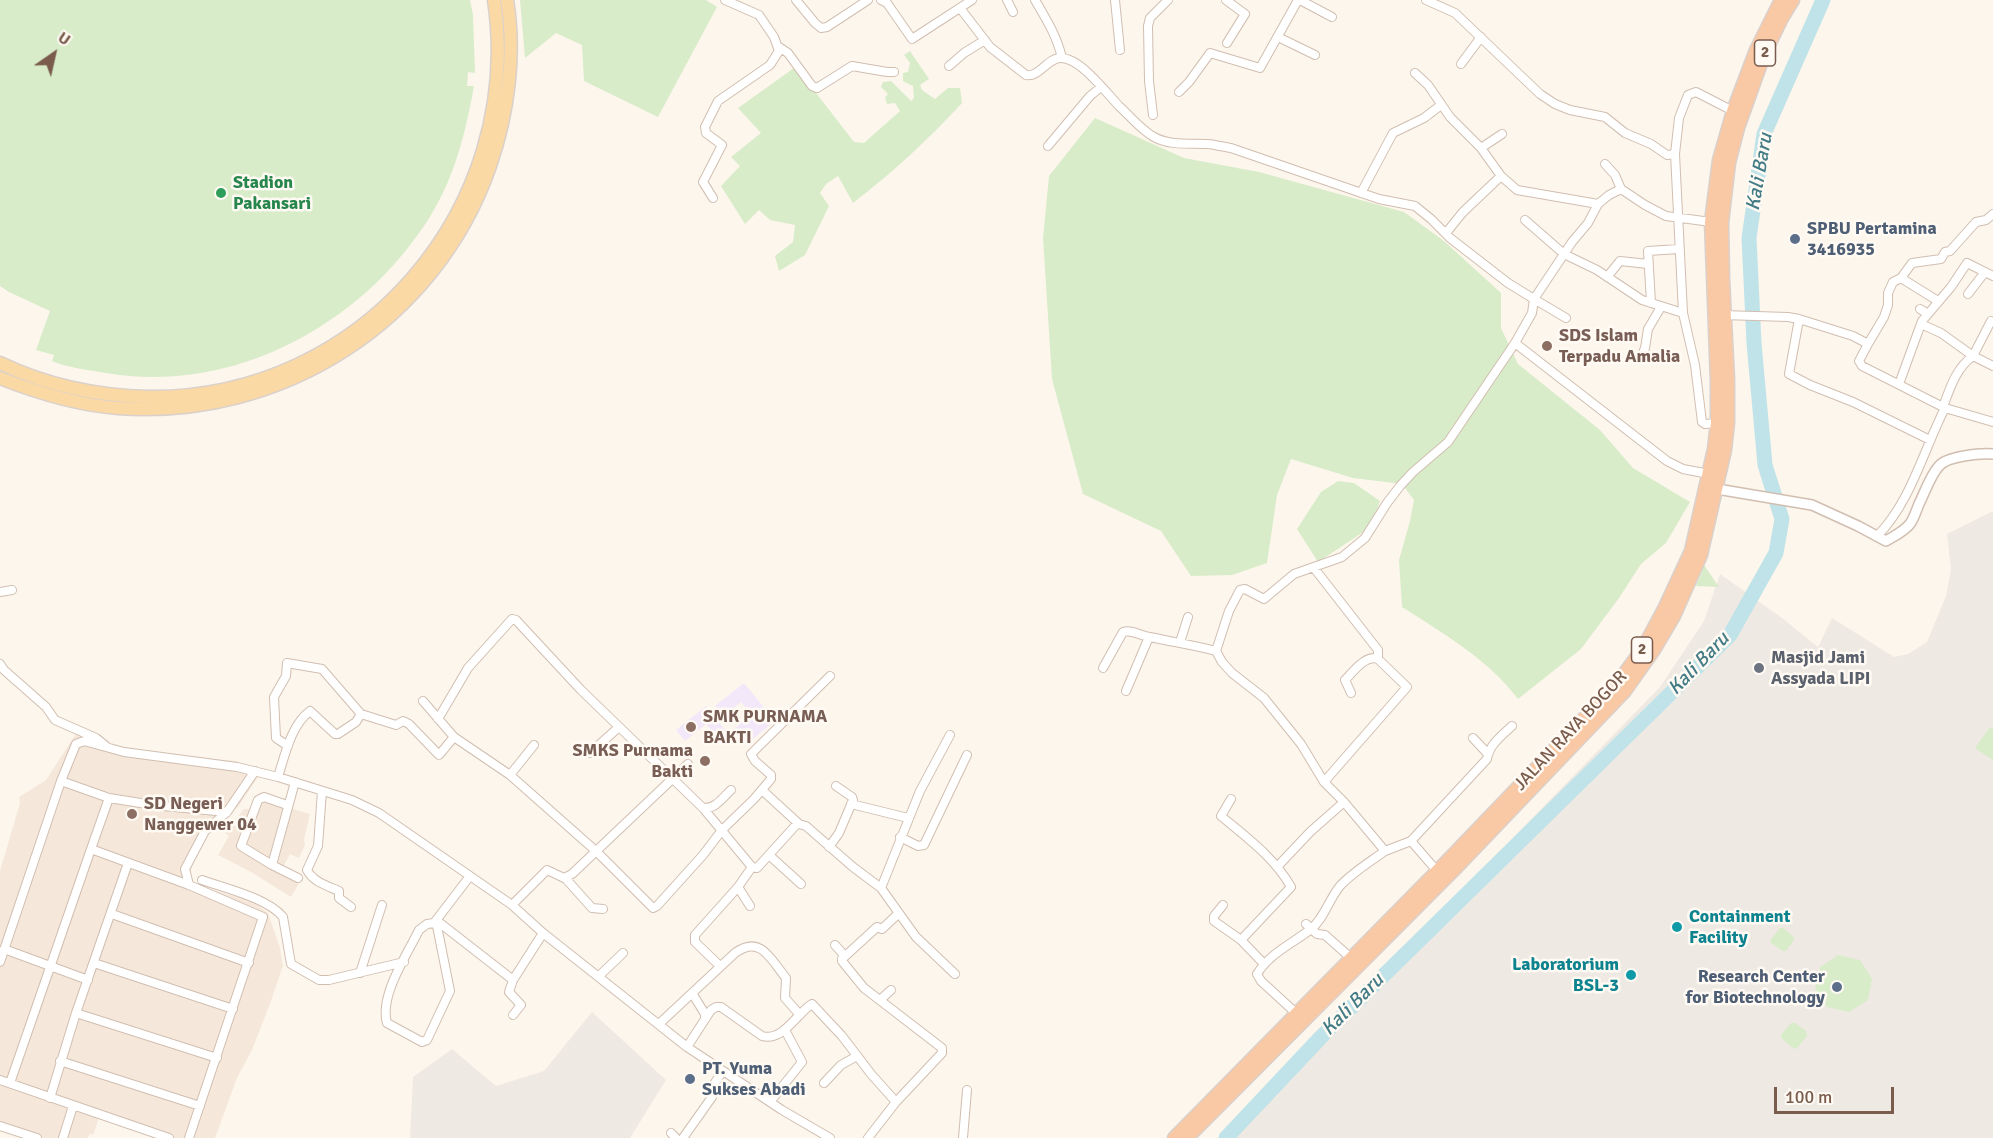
<!DOCTYPE html>
<html>
<head>
<meta charset="utf-8">
<style>
  body { margin:0 }
  #map { position:relative; width:1993px; height:1138px; overflow:hidden; background:#fdf6ec; font-family:Signika,sans-serif }
  canvas { display:block }
  .north { position:absolute; left:24px; top:24px; width:60px; height:60px; -webkit-text-stroke:4px #fffaf3; paint-order:stroke; rotate:34deg; font-size:16px; font-weight:700; line-height:24px; text-align:center; color:#7a5c4d }
  .north::after { content:''; display:block; margin:auto; width:21px; height:27px; background:#7a5c4d; clip-path:polygon(50% 0,100% 100%,50% 72%,0 100%) }
  .scale { position:absolute; left:1774px; top:1087px; width:120px; height:27px; box-sizing:border-box; border:3px solid #7a5c4d; border-top:0; padding-left:8px; font-size:18px; line-height:21px; white-space:nowrap; color:#7a5c4d; -webkit-text-stroke:4px #fffaf3; paint-order:stroke }
</style>
</head>
<body>
<div id="map">
<canvas width="1993" height="1138"></canvas>
<div class="north">U</div>
<div class="scale">100 m</div>
</div>
<script>
const c = document.querySelector('canvas').getContext('2d');
c.lineJoin = 'round';
function paint(path, color) { c.fillStyle = color; c.fill(path, 'evenodd'); }
function trace(path, color, width, dash) { c.strokeStyle = color; c.lineWidth = width; c.lineCap = dash ? 'butt' : 'round'; c.setLineDash(dash || []); c.stroke(path); }
function label(font, color, halo, rows, align = 'center') {
  c.font = font + ' Signika,sans-serif'; c.lineWidth = 5; c.setLineDash([]); c.textBaseline = 'middle'; c.strokeStyle = halo; c.fillStyle = color; for (const [text, x, y, turn = 0] of rows) {
    c.save(); c.translate(x, y); c.rotate((+turn || 0) * Math.PI / 180); c.textAlign = isNaN(turn) ? turn : align; if (halo) c.strokeText(text, 0, 0); c.fillText(text, 0, 0); c.restore();
  }
}
const residential = new Path2D(`
  M79 729 109 745 130 750 235 761 261 769 258 777 238 807 207 832 201 842 191 869 189 883 251 901 268 913 280 948 283 966 271 1001 252 1050 237 1078 215 1138H163L99 1118 93 1135 90 1134 87 1138H29L0 1128V871L20 803 19 797 46 780Z
  M290 786 298 789 293 809 310 814 304 840 305 845 299 858 290 854 283 867 302 878 291 897 251 872 218 855 229 836 225 833 244 809H250L255 799 284 803Z`);
const industrial = new Path2D(`
  M1993 511V1138H1220L1660 687 1704 621 1720 574 1782 618 1818 647 1832 618 1894 657 1908 654 1927 642 1946 596 1951 569 1947 534Z
  M592 1012 666 1080 630 1138H410L413 1077 452 1049 496 1086 544 1071Z`);
const education = new Path2D(`
  M744 683 775 721 747 744 734 729 752 715 741 702 723 716 715 706Z
  M706 706 729 735 721 742 706 724 685 741 676 730Z`);
const green = new Path2D(`
  M0 0H470L473 15 475 73 468 72 467 86H474C466 131 455 176 431 215 364 324 234 395 106 373 88 370 69 368 52 361L54 355 36 350 50 311 9 292 0 286Z
  M520 0H706L717 7 658 117 584 81 582 45 556 33 525 58Z
  M910 51 929 79 920 85 922 90 935 99 948 88H960L962 103C928 140 892 173 853 203L838 176 826 184 820 193 829 206 805 255 779 271 775 256 793 242 795 225 770 220 759 210 745 224 721 186 740 166 731 157 761 133 738 108 794 68 799 71 854 142 864 143 900 111 895 103 887 104 885 98 888 94 881 87 883 82 891 81 911 101 914 98 913 86 903 81V73L908 72 910 63 904 55Z
  M1095 118 1184 158 1259 172 1404 212 1444 241 1501 293V328L1518 364 1600 430 1633 468 1690 502 1666 543 1641 564 1619 598 1581 649 1518 699C1488 659 1444 634 1402 607L1399 560 1410 521 1414 500 1402 484 1353 478 1291 459 1277 495 1267 563 1232 575 1191 576 1161 531 1083 494 1052 379 1043 238 1049 176Z
  M1338 481 1354 483 1380 501 1371 527 1318 562 1297 529 1321 492Z
  M1704 565 1719 587 1696 586Z
  M1990 727 1993 729V760L1975 748Z
  M1780 928H1783L1793 936 1794 940 1786 951H1783L1771 943V939Z
  M1838 955 1860 960 1872 979 1868 1000 1849 1012 1827 1007 1815 988 1820 967Z
  M1791 1023H1795L1806 1031 1807 1036 1797 1048 1794 1049 1782 1039 1781 1035Z`);
const river = new Path2D(`
  M1226 1138 1322 1036 1730 635 1776 553 1782 519 1765 465 1754 343 1749 238 1764 134 1823 0`);
const minor = new Path2D(`
  M796 0 815 23 821 28 827 27 868 0
  M881 0 887 3 912 39 972 0
  M1007 0 1013 12
  M1035 0C1046 19 1057 36 1062 58
  M1115 0 1120 50
  M1226 0 1245 14 1227 43
  M1300 0 1332 17
  M1426 0 1455 13 1540 94 1555 104 1570 110 1605 117 1625 133 1651 144 1667 155 1675 154 1679 118 1688 95 1696 92 1733 111
  M960 8 990 47 1026 75C1039 78 1048 57 1061 58 1081 58 1107 94 1120 107 1131 117 1141 130 1154 137 1170 146 1191 143 1208 144 1216 145 1224 147 1231 148L1379 199 1415 206 1431 219 1450 238 1508 283 1534 299 1532 313 1515 343 1667 461 1683 469 1709 474
  M1278 37 1315 55
  M779 47 788 53 812 86 817 88 852 66 887 72H894
  M1461 64 1481 37
  M949 66 964 53 985 40
  M1415 73 1428 85 1450 117 1481 148
  M1179 92 1189 82 1210 53 1260 68 1298 0
  M1153 115 1149 81 1148 26 1150 18 1168 0
  M1502 134 1481 148 1501 176 1517 190 1598 204
  M1048 146 1090 96 1101 87
  M1675 154 1683 313 1695 365 1702 422 1705 424 1717 423
  M1605 164 1615 175 1621 189 1645 205 1666 216 1711 222
  M1361 193 1393 133 1424 118 1441 105
  M713 198 703 182 722 145 706 133 705 127 718 101 770 65 779 51 774 37 759 15 725 0
  M1525 220 1564 254 1597 270 1642 300 1683 313
  M1446 233 1463 212 1501 176
  M1607 277 1620 261 1648 264
  M1901 278 1938 301
  M1968 294 1985 272
  M1651 303 1648 251 1679 249
  M1928 314 1951 287 1967 263 1993 276
  M1722 315 1788 317 1799 319 1853 336 1868 344 1859 361 1862 366 1945 408 1993 422
  M1566 318 1534 299 1572 242 1588 223 1598 204 1609 195 1621 189
  M1799 319 1789 374 1810 385 1853 402 1930 440
  M1991 321 1973 356 1993 366
  M1921 324 1941 333 1973 356C1956 368 1950 388 1943 407
  M1868 344 1884 317 1888 305V293L1893 282 1901 278 1912 263 1941 259 1945 252 1950 251 1976 222 1986 220 1993 214
  M1642 355 1645 348 1648 329 1661 307
  M1899 384 1922 321 1928 314 1920 309
  M1877 536C1910 504 1924 449 1945 408
  M1314 568 1378 650V659
  M0 592 12 590
  M1180 642 1188 617
  M0 664 4 670 46 707 55 720 96 738 106 746
  M1103 668 1123 632C1132 629 1141 636 1150 637 1172 642 1194 645 1216 651
  M1126 691 1149 637
  M423 701 454 737 510 775 597 852 653 908 657 906 703 855 722 830 754 799 771 779V775L755 761 751 754 830 676
  M438 719 468 668 512 619 516 620 581 690 703 808 752 867
  M1473 738 1488 754
  M288 746 276 738 274 697 286 676 287 663 322 669 361 714
  M590 753 619 727
  M510 775 534 745
  M278 777C285 755 291 725 310 711L335 734H338L356 722 361 714 396 725 403 721 409 724 439 755 454 737
  M61 781 109 798 153 805 227 812
  M1324 782 1407 687 1378 659C1366 654 1353 672 1345 680L1351 693
  M762 790 799 824
  M322 791 318 846 307 870C313 882 328 886 339 891V898L351 907
  M109 798 91 849 189 885 263 917 189 1138
  M1231 799 1221 816C1246 837 1275 858 1291 887L1241 940
  M851 804 908 818
  M287 805 264 797 258 800 241 846 272 865 295 782
  M703 808C716 809 722 798 731 790
  M900 837 918 846 924 845 967 755
  M1411 841 1487 759C1489 745 1502 735 1512 726
  M829 847 839 833 853 800 852 797 836 786
  M769 855 801 884
  M272 865 298 878
  M752 867 757 868 796 825 799 824 806 826 853 867 881 888 916 937 955 974
  M1277 867 1310 832 1344 802
  M1437 871 1411 841 1385 851 1344 802 1324 782 1301 744 1264 698 1232 673 1222 662 1216 651 1229 611 1240 590 1245 589 1264 599 1294 574 1342 557 1365 538 1387 503 1400 486 1413 472 1448 442 1515 343
  M566 879 592 908 603 909
  M202 880C224 888 268 898 283 917L291 964 319 980H329L404 962
  M189 885 185 869 205 831 227 812 255 771
  M738 887 750 906
  M881 888 920 791 950 735
  M512 905 547 870 564 878 572 874 688 764
  M1223 905 1214 916V921L1241 940 1264 964
  M112 914 249 963
  M436 920 513 980
  M434 923 437 926 450 991 427 1040 422 1042 387 1023C379 996 407 955 419 930L427 924 434 923 470 876
  M1306 924 1317 934 1325 935 1351 958
  M835 945 843 954 842 961 864 988 942 1048V1053L896 1102
  M4 949 88 980
  M842 959 877 927 882 929 899 913
  M0 962 61 781 76 744 84 741 124 752 237 767 278 777 352 800 379 813 512 905 543 933 687 1047 782 1110 830 1138
  M94 963 233 1009
  M720 966 695 942V935L738 887 752 867
  M360 973 382 905
  M599 976 623 953
  M692 993 705 1014V1019
  M880 1000 891 990
  M76 1013 217 1058
  M1297 1014 1261 981 1257 974C1270 953 1292 944 1311 929 1324 919 1329 899 1340 886 1353 872 1370 862 1385 851
  M513 1015 521 1005 509 992 513 980 543 933
  M659 1024 735 953C761 934 771 960 786 978L785 998 800 1015
  M687 1047 711 1010 716 1007H721L762 1036C783 1042 797 1013 812 1004L842 1036 871 1074 896 1102 868 1138
  M60 1061 200 1106
  M0 1080 169 1138
  M10 1083 91 849
  M824 1083 841 1065 857 1056
  M50 1098 76 1013 128 863
  M770 1102 802 1062 785 1030
  M0 1126 37 1138
  M671 1133 676 1138
  M63 1138 73 1106
  M683 1138 712 1097 709 1091 723 1071
  M963 1138 967 1090`);
const tertiary = new Path2D(`
  M1717 489 1812 505 1858 526 1886 541C1894 536 1903 532 1909 525 1914 519 1916 511 1919 504 1925 492 1930 476 1939 466 1947 456 1981 453 1993 454`);
const primary = new Path2D(`
  M0 363C46 385 98 396 149 397 361 399 525 209 494 0
  M0 378C38 393 78 405 118 408 282 420 436 322 490 166 508 114 516 55 507 0`);
const trunk = new Path2D(`
  M1174 1138 1447 861 1616 685 1643 648 1665 607 1691 551 1714 449 1717 423V382L1711 222 1719 160 1733 111 1756 50 1781 0
  M1187 1138 1455 869 1625 691 1654 650 1674 616 1701 555 1725 450 1728 423V380L1723 279 1722 223 1729 163 1738 128 1764 55 1782 18 1793 0`);
const markers = [
  [221,193,6,"#2e9e5b"],
  [1795,239,6,"#5c6f8a"],
  [1547,346,6,"#8d6e63"],
  [1759,668,6,"#6b7280"],
  [691,727,6,"#8d6e63"],
  [705,761,6,"#8d6e63"],
  [132,814,6,"#8d6e63"],
  [1677,927,6,"#0f9aa8"],
  [1631,975,6,"#0f9aa8"],
  [1837,987,6,"#5c6f8a"],
  [690,1079,6,"#5c6f8a"]
];
const shields = [
  [1765,53,21],
  [1642,650,21]
];
const shieldNames = [
  ["2",1765,53],
  ["2",1642,650]
];
const leisureNames = [
  ["Stadion",233,183],
  ["Pakansari",233,204]
];
const serviceNames = [
  ["SPBU Pertamina",1807,229],
  ["3416935",1807,250],
  ["Research Center",1825,977,"right"],
  ["for Biotechnology",1825,998,"right"],
  ["PT. Yuma",702,1069],
  ["Sukses Abadi",702,1090]
];
const educationNames = [
  ["SDS Islam",1559,336],
  ["Terpadu Amalia",1559,357],
  ["SMK PURNAMA",703,717],
  ["BAKTI",703,738],
  ["SMKS Purnama",693,751,"right"],
  ["Bakti",693,772,"right"],
  ["SD Negeri",144,804],
  ["Nanggewer 04",144,825]
];
const worshipNames = [
  ["Masjid Jami",1771,658],
  ["Assyada LIPI",1771,679]
];
const streetNames = [
  ["JALAN RAYA BOGOR",1571,731,-47]
];
const cultureNames = [
  ["Containment",1689,917],
  ["Facility",1689,938],
  ["Laboratorium",1619,965,"right"],
  ["BSL-3",1619,986,"right"]
];
const waterNames = [
  ["Kali Baru",1760,172,-80],
  ["Kali Baru",1699,664,-46],
  ["Kali Baru",1353,1005,-45]
];
paint(residential, '#f5e8da');
paint(industrial, '#efe9e4');
paint(education, '#f3e8fa');
paint(green, '#d8ecc9');
trace(river, '#bfe3e8', 15);
trace(minor, '#d1beb0', 10);
trace(tertiary, '#d1beb0', 12);
trace(primary, '#dad1cd', 15);
trace(trunk, '#dad1cd', 15);
trace(minor, '#fff', 8);
trace(tertiary, '#fff', 9);
trace(primary, '#fbd9a5', 12);
trace(trunk, '#f9c8a4', 12);
for (const [x, y, r, color] of markers) { const dot = new Path2D(); dot.arc(x, y, r, 0, 2 * Math.PI); c.fillStyle = color; c.fill(dot); trace(dot, '#fffaf3', 2); }
for (const [x, y, w] of shields) { const box = new Path2D(); box.roundRect(x - w / 2, y - 13, w, 26, 4.5); c.fillStyle = '#fffaf3'; c.fill(box); trace(box, '#7a5c4d', 1.5); }
label('bold 16px', '#7a5c4d', null, shieldNames);
label('bold 18px', '#27864d', '#fffaf3', leisureNames, 'left');
label('bold 18px', '#4e5e75', '#fffaf3', serviceNames, 'left');
label('bold 18px', '#785e54', '#fffaf3', educationNames, 'left');
label('bold 18px', '#5b616d', '#fffaf3', worshipNames, 'left');
label('18px', '#7a5c4d', '#fffaf3', streetNames);
label('bold 18px', '#0d838f', '#fffaf3', cultureNames, 'left');
label('italic 20px', '#437c86', '#fffaf3', waterNames);
</script>
</body>
</html>
